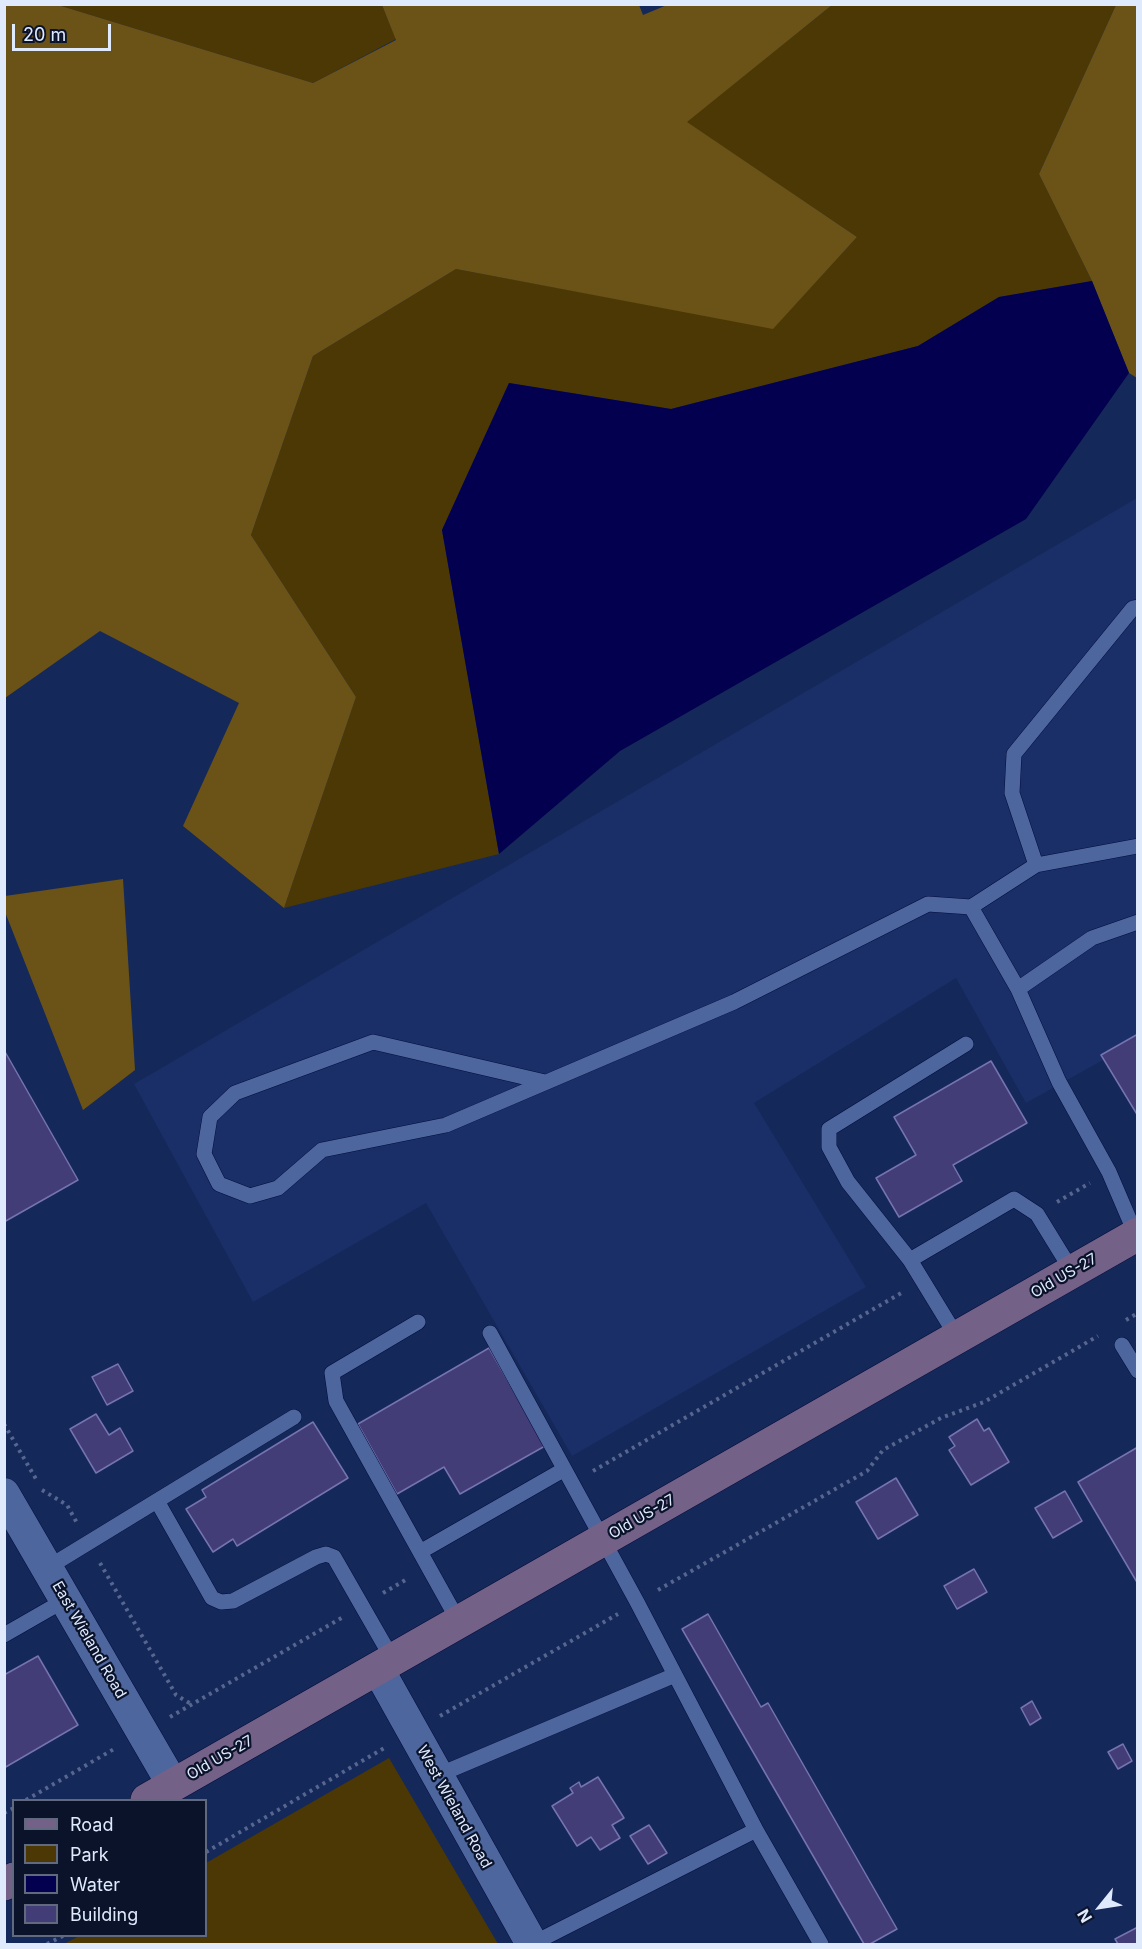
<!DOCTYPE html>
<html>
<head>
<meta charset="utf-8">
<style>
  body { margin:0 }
  #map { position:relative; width:1142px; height:1949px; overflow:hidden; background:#15285a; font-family:Inter,sans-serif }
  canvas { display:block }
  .frame { position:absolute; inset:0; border:6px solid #e0eafd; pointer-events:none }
  .legend { position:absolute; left:12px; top:1799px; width:195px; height:138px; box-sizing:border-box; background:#0a132a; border:2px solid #60697e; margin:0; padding:8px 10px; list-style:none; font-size:18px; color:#e0eafd }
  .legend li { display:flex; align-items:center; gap:12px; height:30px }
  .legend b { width:30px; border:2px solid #60697e }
  .north { position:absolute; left:1070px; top:1877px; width:60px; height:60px; -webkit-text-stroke:4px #0a132a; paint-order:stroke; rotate:240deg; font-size:16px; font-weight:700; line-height:24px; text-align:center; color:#e0eafd }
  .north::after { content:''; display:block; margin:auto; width:21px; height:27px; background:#e0eafd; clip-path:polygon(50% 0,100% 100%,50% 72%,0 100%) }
  .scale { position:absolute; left:12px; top:24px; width:99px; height:27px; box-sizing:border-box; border:3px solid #e0eafd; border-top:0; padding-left:8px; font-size:18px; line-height:21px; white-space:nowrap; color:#e0eafd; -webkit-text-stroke:4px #0a132a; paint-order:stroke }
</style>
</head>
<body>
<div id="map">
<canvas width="1142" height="1949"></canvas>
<div class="frame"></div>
<ul class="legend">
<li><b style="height:8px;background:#746187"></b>Road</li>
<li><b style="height:16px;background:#4c3805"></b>Park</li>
<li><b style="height:16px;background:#02004f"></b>Water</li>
<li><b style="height:16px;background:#423d76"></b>Building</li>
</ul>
<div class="north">N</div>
<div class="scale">20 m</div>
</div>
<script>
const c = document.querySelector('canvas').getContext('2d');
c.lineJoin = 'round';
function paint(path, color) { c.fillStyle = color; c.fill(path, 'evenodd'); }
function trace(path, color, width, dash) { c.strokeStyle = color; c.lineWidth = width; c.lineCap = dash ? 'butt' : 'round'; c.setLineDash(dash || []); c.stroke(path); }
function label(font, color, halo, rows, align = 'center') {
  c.font = font + ' Inter,sans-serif'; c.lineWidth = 4.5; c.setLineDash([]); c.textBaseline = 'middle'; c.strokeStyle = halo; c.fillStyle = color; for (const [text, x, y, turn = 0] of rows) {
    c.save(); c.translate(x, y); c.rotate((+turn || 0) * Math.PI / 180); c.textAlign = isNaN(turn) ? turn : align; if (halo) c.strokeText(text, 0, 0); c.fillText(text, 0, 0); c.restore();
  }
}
const built = new Path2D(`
  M1137 498V1041L1026 1103 956 978 754 1103 866 1287 572 1456 426 1203 253 1302 134 1084Z`);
const green = new Path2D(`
  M58 5H382L396 39 313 83Z
  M832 5H1116L1039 174 1092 281 999 297 918 346 671 409 509 383 442 530 499 854 284 908 356 697 251 535 313 356 456 269 773 328 857 237 686 122Z
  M389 1758 498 1944H64L79 1936H206V1863Z`);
const forest = new Path2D(`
  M639 5 643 15 667 5H832L687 122 857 237 773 329 456 269 313 356 251 535 356 697 284 908 183 826 239 703 100 631 5 698V5H58L313 83 396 40 382 5Z
  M1116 5H1137V378L1129 373 1092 281 1039 174Z
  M123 879 135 1070 83 1110 5 912V896Z`);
const water = new Path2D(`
  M1092 281 1129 373 1026 519 620 751 499 854 442 530 509 383 671 409 918 346 999 297Z`);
const building = new Path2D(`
  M1138 1034V1116L1101 1055Z
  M4 1050 78 1180 4 1222Z
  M991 1061 1027 1123 953 1165 962 1181 899 1217 876 1178 916 1155 894 1117Z
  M489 1348 545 1446 460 1494 444 1467 397 1494 358 1424Z
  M118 1364 133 1391 107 1405 92 1377Z
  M96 1414 109 1435 120 1428 133 1451 96 1473 70 1429Z
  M977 1419 984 1431 989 1428 1009 1462 971 1485 949 1450 955 1446 949 1437Z
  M313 1422 348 1478 237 1546 233 1539 213 1552 186 1509 206 1497 202 1490Z
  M1138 1447V1584L1078 1482Z
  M896 1478 918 1515 878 1539 856 1502Z
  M1065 1491 1082 1521 1053 1538 1035 1508Z
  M974 1569 987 1592 957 1609 944 1586Z
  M708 1614 761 1707 768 1703 897 1929 870 1944H864L682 1629Z
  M38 1656 78 1725 4 1768V1675Z
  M1032 1701 1041 1718 1030 1725 1021 1708Z
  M1123 1744 1132 1761 1118 1769 1108 1752Z
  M598 1777 624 1818 612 1825 620 1838 600 1850 591 1837 577 1846 552 1806 573 1793 570 1788 579 1782 581 1787Z
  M649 1825 667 1853 648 1864 630 1836Z
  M1138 1927V1944H1118L1115 1939Z`);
const path = new Path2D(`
  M1057 1202 1090 1183
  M1126 1320 1138 1313
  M4 1424 36 1479
  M593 1471 903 1292
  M42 1490 67 1505 77 1523
  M100 1563 176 1695 191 1704
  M658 1590 867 1471 883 1450 941 1418 984 1402 1098 1336
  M383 1593 407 1579
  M440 1716 618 1614
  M170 1717 343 1617
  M26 1800 114 1749
  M4 1813 14 1808
  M206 1852 386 1747
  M47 1944 63 1936`);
const lane = new Path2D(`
  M1036 865 1138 846
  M971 907 1036 865 1012 793 1014 754 1133 608 1138 607
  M545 1082 373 1042 235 1093 210 1117 204 1154 219 1184 250 1196 278 1188 322 1150 446 1125 734 1002 928 904 971 907 1018 989
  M1136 1235 1109 1172 1059 1082 1018 989 1092 938 1138 922
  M910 1260 848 1182 829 1147V1129L966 1044
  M418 1322 332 1373 336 1401 459 1622
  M490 1333 637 1602 756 1830 532 1944
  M957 1337 910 1260 1014 1199 1037 1214 1072 1271
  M1122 1345 1138 1371
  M157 1501 212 1598 221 1602 233 1601 316 1557 326 1554 334 1557 393 1660
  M420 1552 563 1470
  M47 1568 294 1417
  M4 1635 65 1600
  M436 1776 675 1675
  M756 1830 821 1944`);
const street = new Path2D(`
  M4 1494 173 1785
  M378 1669 532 1944`);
const secondary = new Path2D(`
  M147 1800 1138 1234
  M4 1884 14 1879`);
const streetNames = [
  ["Old US-27",1064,1276,-30],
  ["Old US-27",642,1517,-30],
  ["East Wieland Road",89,1640,60],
  ["Old US-27",220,1758,-30],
  ["West Wieland Road",454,1807,61]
];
paint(built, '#1a2f68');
paint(green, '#4c3805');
paint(forest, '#6b5317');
paint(water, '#02004f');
paint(building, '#423d76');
trace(building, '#7673b1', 1.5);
trace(lane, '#030d3e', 16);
trace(street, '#030d3e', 33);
trace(secondary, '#030d3e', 34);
trace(path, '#56668e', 4, [3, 4.5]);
trace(lane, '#4e669e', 15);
trace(street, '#4e669e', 32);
trace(secondary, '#746187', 33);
label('15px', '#e0eafd', '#0a132a', streetNames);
</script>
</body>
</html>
